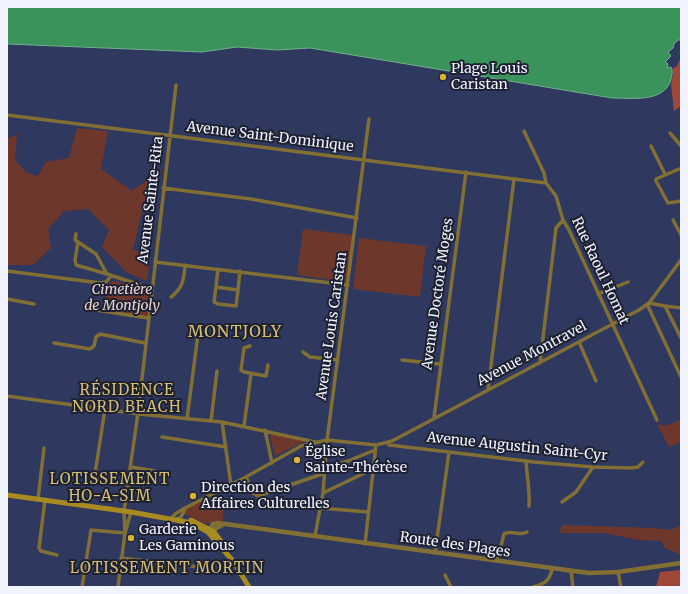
<!DOCTYPE html>
<html>
<head>
<meta charset="utf-8">
<style>
  body { margin:0 }
  #map { position:relative; width:688px; height:594px; overflow:hidden; background:#2f385e; font-family:Merriweather,serif }
  canvas { display:block }
  .frame { position:absolute; inset:0; border:8px solid #f1f4fe; pointer-events:none }
</style>
</head>
<body>
<div id="map">
<canvas width="688" height="594"></canvas>
<div class="frame"></div>
</div>
<script>
const c = document.querySelector('canvas').getContext('2d');
c.lineJoin = 'round';
function paint(path, color) { c.fillStyle = color; c.fill(path, 'evenodd'); }
function trace(path, color, width, dash) { c.strokeStyle = color; c.lineWidth = width; c.lineCap = dash ? 'butt' : 'round'; c.setLineDash(dash || []); c.stroke(path); }
function label(font, color, halo, rows, align = 'center') {
  c.font = font + ' Merriweather,serif'; c.lineWidth = 4; c.setLineDash([]); c.textBaseline = 'middle'; c.strokeStyle = halo; c.fillStyle = color; for (const [text, x, y, turn = 0] of rows) {
    c.save(); c.translate(x, y); c.rotate((+turn || 0) * Math.PI / 180); c.textAlign = isNaN(turn) ? turn : align; if (halo) c.strokeText(text, 0, 0); c.fillText(text, 0, 0); c.restore();
  }
}
const green = new Path2D(`
  M77 128 108 131 101 169 132 191 161 170 156 199 145 200 133 249 150 258 147 281 126 272 102 247 109 230 88 209 64 211 48 229 51 248 33 265H7V139L17 134 15 160 27 173 38 176 46 162 69 158Z
  M303 229 353 235 346 282 297 275Z
  M359 238 426 246 420 297 353 289Z
  M114 281 150 289 147 318 103 310 109 283Z
  M681 418V442L669 447 657 424C667 427 673 424 681 418Z
  M272 434 305 441 275 456 270 436Z
  M212 497 217 508 224 506 223 521H215L207 524 184 514 186 508Z
  M562 525 653 528 670 530 681 525V555L665 548 661 541 639 540 603 533H559Z`);
const forest = new Path2D(`
  M681 57V106L674 111 671 84 673 74 672 69 677 66Z
  M681 570V587H656L660 572Z`);
const water = new Path2D(`
  M7 7H681V40H678L674 44 673 48 668 52 671 56 665 62 668 64 667 68 671 67C673 72 672 74 671 79 665 103 632 98 612 98L310 48 277 50 237 47 202 52 7 44Z`);
const minor = new Path2D(`
  M7 115 546 183
  M524 131 544 173 546 183 556 196 563 220 569 230 657 420
  M670 133 681 146
  M651 146 665 174
  M679 169 656 179V181L668 203 681 201
  M163 188 251 199 357 218
  M673 220 681 235
  M76 234 75 240 96 254 107 274 152 289
  M78 242 75 260 76 265 107 274
  M155 262 348 285
  M218 269 216 287 238 290 240 271
  M7 271 100 283 106 282 111 276
  M216 287 214 302 218 304 236 306 238 290
  M598 294 628 282
  M171 297C183 288 184 279 185 265
  M7 299 34 304
  M649 303 665 306 681 338
  M647 304 681 377
  M665 306 681 308
  M96 310 148 318
  M579 342 596 381
  M54 343 90 349 94 346 96 337 100 334 145 343
  M250 346 244 348 241 370 244 372 266 376 268 365
  M303 352 310 357 338 360
  M402 360 439 364
  M540 363 556 228 563 220
  M488 390 514 179
  M7 396 139 414 222 422 315 442
  M105 409 95 474C99 484 120 483 129 485
  M434 418 466 172
  M187 419 198 334V331H204
  M211 421 217 371
  M222 422 231 485
  M244 426 251 374
  M265 430 272 463
  M162 437 226 447
  M388 442 389 445 534 462 593 467 631 468 638 467 643 462
  M526 461C527 477 530 490 529 506
  M131 467 155 471
  M325 468 348 461 375 450
  M246 477 253 493 258 496 325 473
  M323 493 373 469
  M38 499 44 448
  M45 500 39 548 41 551 57 555
  M562 502 576 492 593 467
  M320 508 368 512
  M172 518 175 514 185 508 244 478 301 446 327 440 376 445 392 441 639 310 649 303 681 260
  M177 519 181 517 185 509
  M125 533 124 511 138 413 176 85
  M315 536 323 493 327 440 369 119
  M365 544 376 445
  M435 553 449 452
  M121 558 208 568
  M495 561 499 554 504 534C512 529 519 537 527 532
  M571 571 573 587
  M618 572 621 587
  M445 575 451 587
  M82 587 91 530 125 533
  M118 587 125 533 131 512
  M533 587C544 584 550 581 552 569`);
const tertiary = new Path2D(`
  M209 529 213 530 224 524
  M208 532 213 524 218 523 589 573 618 572 681 563`);
const secondary = new Path2D(`
  M7 495 131 512 192 523 208 532 233 561 249 587
  M191 520 214 532 226 548`);
const markers = [
  [443,77,4,"#d7b434"],
  [297,460,4,"#d7b434"],
  [193,496,4,"#d7b434"],
  [131,538,4,"#d7b434"]
];
const poiNames = [
  ["Plage Louis",451,69],
  ["Caristan",451,85],
  ["Église",305,452],
  ["Sainte-Thérèse",305,468],
  ["Direction des",201,488],
  ["Affaires Culturelles",201,504],
  ["Garderie",139,530],
  ["Les Gaminous",139,546]
];
const streetNames = [
  ["Avenue Saint-Dominique",270,137,7],
  ["Avenue Sainte-Rita",151,200,-83],
  ["Rue Raoul Homat",600,271,65],
  ["Avenue Doctoré Moges",438,294,-82],
  ["Avenue Louis Caristan",332,326,-82],
  ["Avenue Montravel",532,354,-28],
  ["Avenue Augustin Saint-Cyr",517,447,6],
  ["Route des Plages",455,545,8]
];
const parkNames = [
  ["Cimetière",122,290],
  ["de Montjoly",122,306]
];
const neighbourhoodNames = [
  ["RÉSIDENCE",127,391],
  ["NORD BEACH",127,408],
  ["LOTISSEMENT",110,480],
  ["HO-A-SIM",110,497],
  ["LOTISSEMENT MORTIN",167,569]
];
const quarterNames = [
  ["MONTJOLY",235,332]
];
paint(green, '#6e372b');
paint(forest, '#a04837');
paint(water, '#3a935b');
trace(water, '#71b08c', 1);
trace(minor, '#816f34', 3.5);
trace(tertiary, '#816f34', 4.5);
trace(secondary, '#a78b20', 5);
for (const [x, y, r, color] of markers) { const dot = new Path2D(); dot.arc(x, y, r, 0, 2 * Math.PI); c.fillStyle = color; c.fill(dot); trace(dot, '#1d2132', 1.5); }
label('14px', '#f1f4fe', '#1d2132', poiNames, 'left');
label('14px', '#f1f4fe', '#1d2132', streetNames);
label('italic 14px', '#eed4ce', '#1d2132', parkNames);
c.letterSpacing = '1px';
label('15px', '#d5be71', '#1d2132', neighbourhoodNames);
c.letterSpacing = '0px';
c.letterSpacing = '1px';
label('16px', '#d5be71', '#1d2132', quarterNames);
c.letterSpacing = '0px';
</script>
</body>
</html>
